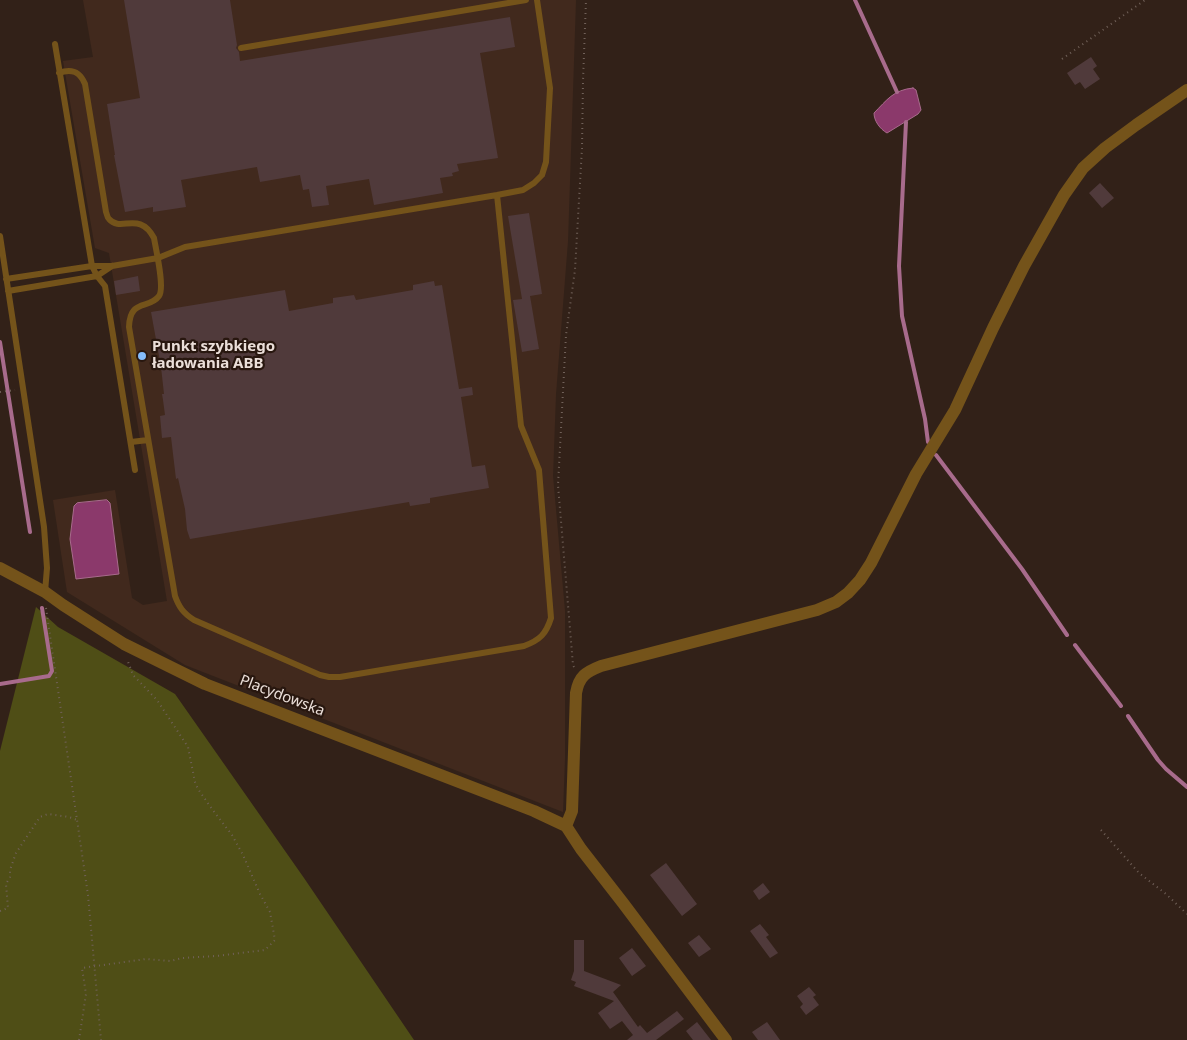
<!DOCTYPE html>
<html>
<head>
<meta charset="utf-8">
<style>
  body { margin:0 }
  canvas { display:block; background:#322118 }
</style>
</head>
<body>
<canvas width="1187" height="1040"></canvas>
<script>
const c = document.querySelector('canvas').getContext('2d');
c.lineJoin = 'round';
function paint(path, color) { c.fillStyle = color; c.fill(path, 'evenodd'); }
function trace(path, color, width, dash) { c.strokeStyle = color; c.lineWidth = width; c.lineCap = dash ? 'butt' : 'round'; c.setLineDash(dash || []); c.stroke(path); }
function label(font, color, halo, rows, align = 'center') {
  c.font = font + ' "Noto Sans",sans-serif'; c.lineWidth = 4.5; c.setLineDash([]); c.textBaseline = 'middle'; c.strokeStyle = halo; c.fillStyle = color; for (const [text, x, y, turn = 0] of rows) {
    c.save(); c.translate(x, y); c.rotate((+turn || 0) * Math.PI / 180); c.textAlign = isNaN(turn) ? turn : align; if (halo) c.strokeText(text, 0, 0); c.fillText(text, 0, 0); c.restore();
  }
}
const built = new Path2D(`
  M83 0H576L568 241 556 394 553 476 565 611V758L563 812 185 665 67 592 53 500 115 490 132 598 143 605 167 601 109 253 95 248 63 61 93 57Z`);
const forest = new Path2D(`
  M36 607 58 627 175 694 304 878 414 1040H0V751Z`);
const water = new Path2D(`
  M913 88 916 90 921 110 918 114 887 133C880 129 874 121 874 113 887 100 893 90 913 88Z
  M107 500 110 503 119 574 76 579 70 539 74 506 77 503Z`);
const stream = new Path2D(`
  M855 0 897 92
  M906 122 899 266 902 316 925 419 928 442
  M0 342 30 532
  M936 455 1022 569 1067 635
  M1075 645 1121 706
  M0 684 49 676 52 671 42 608
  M1128 716 1158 760 1166 769 1187 787`);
const building = new Path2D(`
  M124 0H230L237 45 236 48 239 52 240 61 510 17 515 47 480 53 498 158 457 164 459 171 452 173 453 176 440 178 443 193 374 205 369 179 326 186 329 205 312 207 309 189 303 190 300 175 260 182 257 167 181 180 186 207 153 212V207L125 212 114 155H115L107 104 140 98Z
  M1091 57 1097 66 1093 69 1100 79 1085 89 1080 82 1075 85 1067 73Z
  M1100 183 1114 198 1102 208 1089 193Z
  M529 213 542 294 530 296 539 349 522 352 513 300 522 299 508 216Z
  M138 276 140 291 116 295 114 281Z
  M434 281 435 286 442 285 459 389 472 387 473 395 461 397 472 467 485 465 489 488 430 498V503L410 506 409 502 190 539 187 530 185 509 178 478 176 479 171 437 162 438 160 416 165 415 163 400 162 394H164L161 367 151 312 285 290 289 311 333 303V298L354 295 356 300 413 290V285Z
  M666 863 697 904 682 916 650 875Z
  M763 883 770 892 759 900 753 891Z
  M760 924 769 935 766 937 778 953 770 958 750 931Z
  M699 935 711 949 699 957 688 943Z
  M574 940H584V971L621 985 613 992 638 1027 640 1025 647 1033 677 1011 684 1019 656 1040H627L633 1035 622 1021 610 1029 598 1013 614 1001 574 986 576 982 571 980 574 971Z
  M632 948 646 966 632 976 619 958Z
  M809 987 816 995 813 997 819 1005 806 1015 800 1007 803 1004 797 996Z
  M697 1022 711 1040H693L686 1031Z
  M767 1022 780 1040H758L752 1032Z`);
const path = new Path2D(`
  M1062 59 1145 0
  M0 392 15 390
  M46 608 88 895 101 1040
  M574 667 573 665 558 485 566 335 575 270 582 148 583 81 586 0
  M1101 830 1139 873 1166 894 1187 914
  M0 911 8 908 6 884 10 877V870L16 853 40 817 48 814 69 817 77 820
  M79 1040 86 994 82 968 146 959 170 961 182 958 216 956 265 950 275 940 270 912 260 894 243 855 232 835 212 809 198 789 195 782 188 747 157 700 133 675 127 659`);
const service = new Path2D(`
  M55 44 92 266 97 276 105 286 135 470
  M241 48 526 0
  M59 73C72 68 80 72 85 84L106 212C107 214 107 217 109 219 121 233 139 210 154 238 156 250 165 288 159 296 149 310 130 298 129 327L175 596C179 607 183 613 194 620L320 675 329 677H340L524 646C540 640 546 634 551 618L539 470 521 426 497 195
  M0 236 44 527 47 568 45 592
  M6 279 92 266H112L158 258 185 247 497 195 523 190 534 183 542 175 546 162 550 88 537 0
  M8 291 97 276 112 266
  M131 442 148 440`);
const minor = new Path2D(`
  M0 568 45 592 63 605 124 644 205 684 534 811 566 826
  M566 826 572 811 576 693C579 676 586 672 601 666L817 610 836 602 848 593 860 580 871 563 916 474 955 410 993 328 1024 266 1064 195 1083 168 1105 148 1136 125 1187 90
  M566 826 581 849 623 903 726 1040`);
const markers = [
  [142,356,5,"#84bcfb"]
];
const poiNames = [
  ["Punkt szybkiego",152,347],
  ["ładowania ABB",152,364]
];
const streetNames = [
  ["Placydowska",282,696,21]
];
paint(built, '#41291d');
paint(forest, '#4f4e16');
paint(water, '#8b396b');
trace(water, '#a86b8c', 1);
trace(stream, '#a86b8c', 4);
paint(building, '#503a3b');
trace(path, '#716159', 2, [1, 4]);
trace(service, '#74531a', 6);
trace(minor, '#74531a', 12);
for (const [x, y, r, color] of markers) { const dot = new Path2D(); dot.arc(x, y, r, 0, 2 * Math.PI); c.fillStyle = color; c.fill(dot); trace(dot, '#28170f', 2); }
label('bold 15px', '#ebdfd9', '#28170f', poiNames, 'left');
label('15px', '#ebdfd9', '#28170f', streetNames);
</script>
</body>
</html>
